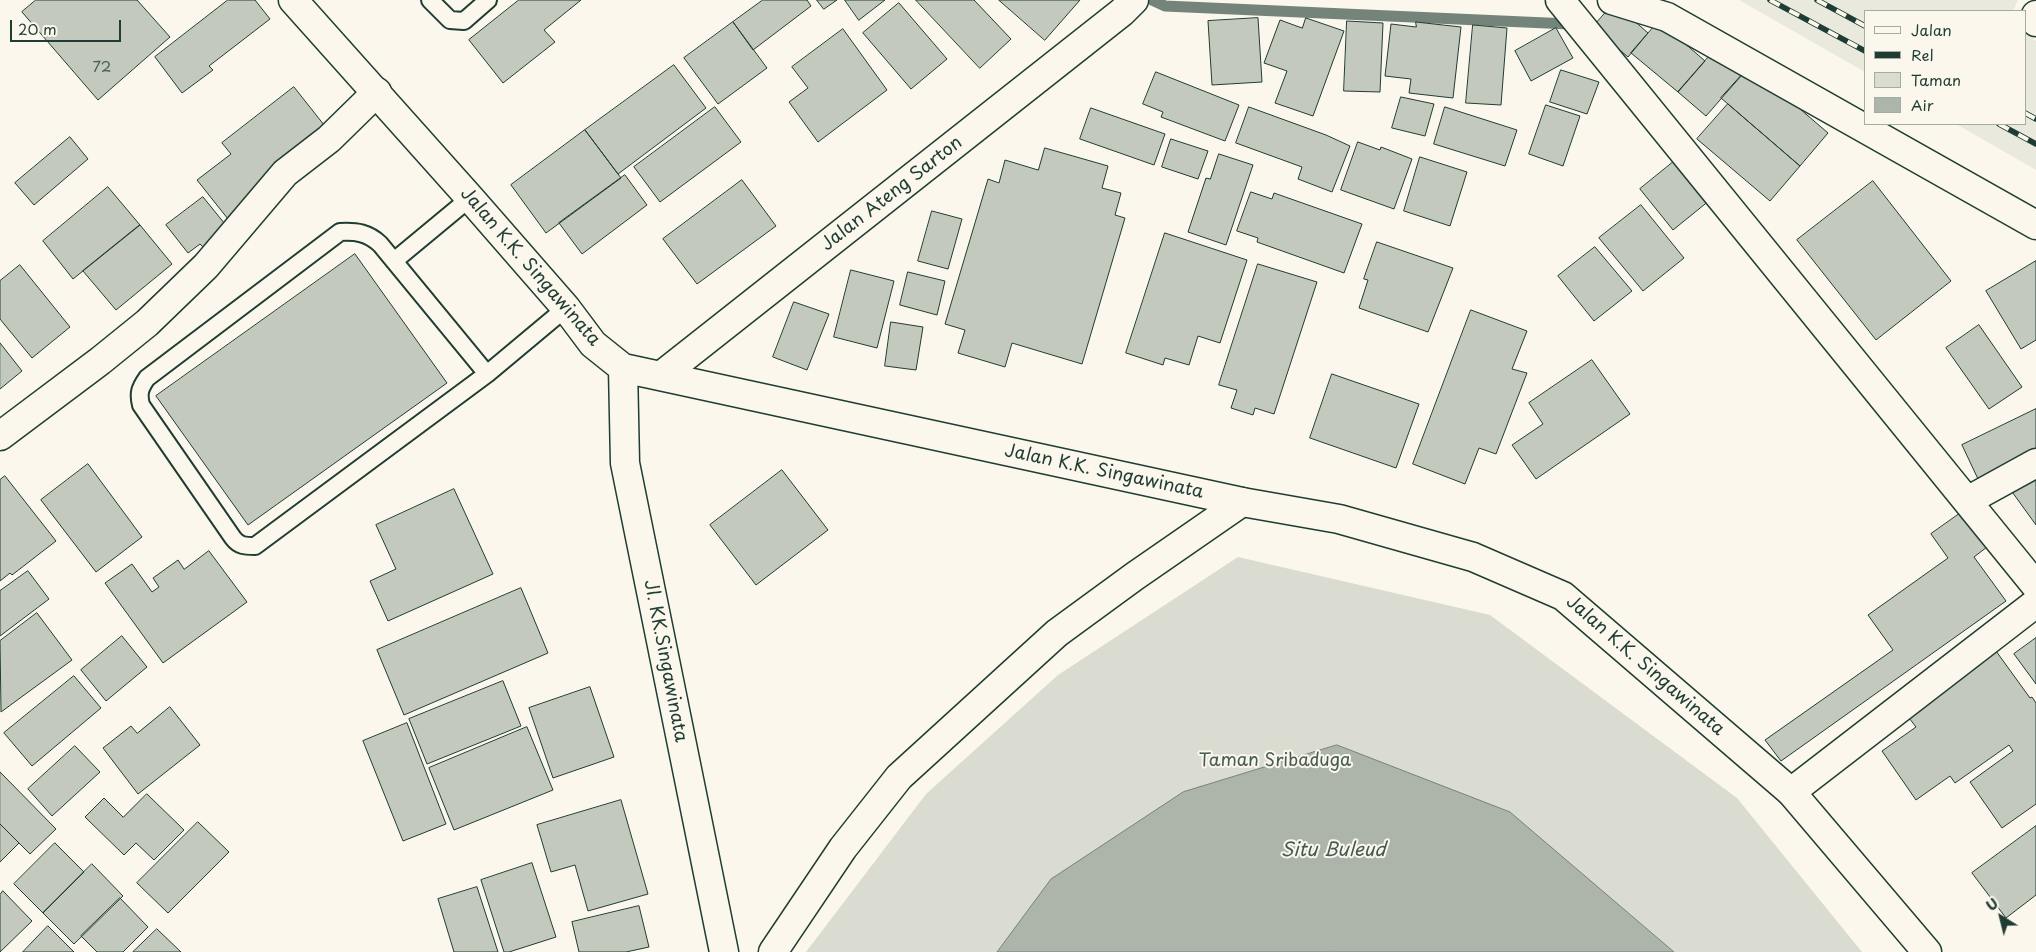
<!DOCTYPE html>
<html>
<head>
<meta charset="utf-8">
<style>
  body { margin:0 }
  #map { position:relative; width:2036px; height:952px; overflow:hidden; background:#fbf7ec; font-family:"Playpen Sans",sans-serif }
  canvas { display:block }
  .legend { position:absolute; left:1864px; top:10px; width:162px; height:115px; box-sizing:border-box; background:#fbf7ec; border:1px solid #a3ada2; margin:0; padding:6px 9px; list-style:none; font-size:15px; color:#1f3d34 }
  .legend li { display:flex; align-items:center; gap:10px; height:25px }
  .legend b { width:25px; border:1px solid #a3ada2 }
  .north { position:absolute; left:1976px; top:892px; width:50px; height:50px; -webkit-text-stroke:4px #fbf7ec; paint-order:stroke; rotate:324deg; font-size:14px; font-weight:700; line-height:20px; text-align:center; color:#1f3d34 }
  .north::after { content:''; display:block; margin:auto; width:18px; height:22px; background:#1f3d34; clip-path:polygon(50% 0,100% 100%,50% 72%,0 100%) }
  .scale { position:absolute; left:10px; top:20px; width:111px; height:22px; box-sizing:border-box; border:2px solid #1f3d34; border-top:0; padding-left:6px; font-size:15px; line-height:18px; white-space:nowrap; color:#1f3d34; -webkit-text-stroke:4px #fbf7ec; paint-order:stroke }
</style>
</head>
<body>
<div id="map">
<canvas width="2036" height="952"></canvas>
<ul class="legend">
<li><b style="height:6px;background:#fbf7ec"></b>Jalan</li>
<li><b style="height:6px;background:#1f3d34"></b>Rel</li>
<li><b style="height:14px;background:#dbdcd1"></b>Taman</li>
<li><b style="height:14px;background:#adb4aa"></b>Air</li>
</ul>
<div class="north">U</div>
<div class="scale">20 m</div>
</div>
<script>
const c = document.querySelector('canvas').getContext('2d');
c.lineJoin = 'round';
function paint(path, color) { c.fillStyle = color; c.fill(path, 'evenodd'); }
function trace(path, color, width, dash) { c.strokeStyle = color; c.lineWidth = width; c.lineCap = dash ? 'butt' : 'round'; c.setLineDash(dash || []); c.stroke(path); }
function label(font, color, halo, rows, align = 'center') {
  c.font = font + ' "Playpen Sans",sans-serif'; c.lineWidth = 4; c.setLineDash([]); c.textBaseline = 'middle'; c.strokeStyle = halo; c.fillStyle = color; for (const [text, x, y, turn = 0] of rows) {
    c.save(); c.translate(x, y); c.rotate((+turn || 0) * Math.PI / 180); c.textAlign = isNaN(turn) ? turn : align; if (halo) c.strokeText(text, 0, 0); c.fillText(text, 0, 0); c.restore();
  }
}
const built = new Path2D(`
  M1739 0H2018L2013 11H1865V72Z
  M2025 32 2036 41V170L1956 124H2025Z`);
const green = new Path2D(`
  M1238 557 1490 615 1737 798 1862 952H806L926 794 1058 675Z`);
const water = new Path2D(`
  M1337 745 1510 812 1674 952H997L1051 879 1183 792Z`);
const stream = new Path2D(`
  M1152 0 1165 6 1569 24 1573 29`);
const building = new Path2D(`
  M36 0H137L170 37 98 100 22 12Z
  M228 0H255L270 19 209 66 213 70 182 93 155 57Z
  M519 0H581L544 30 555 42 503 83 469 40Z
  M763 0H807L811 6 753 50 733 22Z
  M817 0H837L824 9Z
  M845 0H885L859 20Z
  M916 0H974L1011 39 980 68Z
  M999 0H1080L1045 40Z
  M899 3 947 59 911 89 863 33Z
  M1614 3 1648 33 1628 57 1593 27Z
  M1258 18 1262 82 1212 85 1208 21Z
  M1306 18 1344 31 1313 116 1275 103 1287 71 1264 63 1280 20 1302 28Z
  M1347 21 1383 23 1380 92 1344 91Z
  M1659 21 1705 61 1678 92 1631 53Z
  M733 22 767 68 718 104 684 58Z
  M1416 22 1461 27 1453 98 1409 93 1411 79 1385 76 1391 24 1416 27Z
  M1473 25 1507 28 1501 105 1466 103Z
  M1556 28 1573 58 1531 81 1515 51Z
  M843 29 887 90 818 142 789 102 808 88 792 67Z
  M1713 52 1741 76 1706 116 1678 92Z
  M674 65 706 108 618 174 585 130Z
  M1750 66 1828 133 1800 166 1721 98Z
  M1561 70 1599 82 1587 114 1550 102Z
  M1156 72 1239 105 1225 141 1161 117 1163 112 1143 104Z
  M294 87 328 130 269 187 228 219 197 180 231 154 222 143Z
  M1401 97 1434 104 1425 136 1392 128Z
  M1728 104 1800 166 1770 201 1697 139Z
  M1546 105 1580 116 1563 166 1529 154Z
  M715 107 741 142 660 202 634 167Z
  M1249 107 1326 135 1350 146 1332 192 1298 179 1302 167 1236 143Z
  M1445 107 1517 130 1505 166 1434 144Z
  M1091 108 1165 134 1154 165 1080 139Z
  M585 130 621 178 546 233 511 185Z
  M70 137 88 159 34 205 15 183Z
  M1171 139 1208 151 1198 179 1162 167Z
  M1358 142 1380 150 1381 147 1412 159 1394 209 1341 190Z
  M1045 148 1108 166 1102 188 1121 193 1115 215 1125 218 1082 364 1012 343 1005 367 958 353 965 330 945 324 988 179 999 183 1005 160 1038 170Z
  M1219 154 1253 165 1226 245 1188 232 1206 178 1210 179Z
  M1420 157 1467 172 1450 226 1404 211Z
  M1677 159 1710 200 1673 230 1640 189Z
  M625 175 647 205 582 254 559 223Z
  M742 180 776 226 697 284 663 239Z
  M1873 181 1951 281 1876 340 1797 240Z
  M108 187 140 225 73 279 43 241Z
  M1251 192 1272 199 1274 193 1362 224 1344 273 1257 242 1258 238 1237 231Z
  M203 197 229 229 204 248 200 244 188 253 166 225Z
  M1641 205 1684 258 1643 291 1599 238Z
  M932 211 962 219 948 269 918 261Z
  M140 225 172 264 116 310 83 271Z
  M1165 233 1247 260 1220 343 1198 336 1189 365 1165 358 1163 365 1126 353Z
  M1377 242 1453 268 1428 332 1359 308 1368 280 1364 279Z
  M1595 247 1632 291 1594 321 1558 276Z
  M355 254 447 383 248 525 156 396Z
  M2036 261V340L2021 349 1986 291Z
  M1258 264 1317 282 1274 414 1255 408 1253 415 1231 408 1237 390 1219 385Z
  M20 265 70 327 32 358 0 319V281Z
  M851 270 894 281 877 348 834 337Z
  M908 272 945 281 937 315 900 305Z
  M794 302 829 314 807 370 773 357Z
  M1471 310 1527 331 1512 369 1527 373 1496 454 1479 448 1465 484 1413 464Z
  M891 322 923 327 916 370 885 366Z
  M1979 325 2022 387 1989 409 1946 348Z
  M0 343 22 371 0 389Z
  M1592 360 1630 414 1536 479 1512 445 1543 424 1529 403Z
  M1332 374 1419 404 1396 468 1310 438Z
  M2036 409V451L1978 479 1962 445Z
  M88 464 142 537 96 572 41 500Z
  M782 470 828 530 756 585 710 525Z
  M2036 471V525L2010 489Z
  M5 476 56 541 12 575 10 573 0 581V480Z
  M454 489 493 574 388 621 370 581 396 569 376 525Z
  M1962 512 1987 547 1974 557 2006 601 1781 761 1765 740 1893 650 1868 615 1948 558 1931 534Z
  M209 551 247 602 163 663 105 583 132 564 152 592 159 587 153 578 178 560 184 569Z
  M28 571 49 599 0 636V591Z
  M521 588 548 653 404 715 377 650Z
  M37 613 72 660 1 712 0 641Z
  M122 636 147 667 106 701 81 670Z
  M2036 638V684L2014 654Z
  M1996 651 2030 698 2032 697 2036 703V804L2002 828 1970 782 2013 751 2009 745 1955 783 1950 776 1916 800 1882 751 1916 727 1906 714Z
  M74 676 101 708 32 766 4 733Z
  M503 681 521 726 427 764 409 719Z
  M590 687 614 757 553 778 529 708Z
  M170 707 200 745 138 794 103 748 131 726 137 733Z
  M407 723 446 824 403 841 363 741Z
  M527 727 553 790 454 830 429 768Z
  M75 746 100 772 52 816 28 789Z
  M0 772 56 829 30 854 0 824Z
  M147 794 184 830 154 860 136 843 124 855 85 817 104 798 123 817Z
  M621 800 648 894 588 911 575 865 551 872 537 825Z
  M198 822 229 852 168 913 137 883Z
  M0 824 19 843 0 862Z
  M2036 826V895L2006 918 1972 873Z
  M55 843 84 872 43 913 14 884Z
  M532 863 556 937 509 952H504L481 880Z
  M92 864 123 896 74 944 43 913Z
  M477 887 498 952H454L438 899Z
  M3 891 32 921 0 952V895Z
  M120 898 148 927 123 952H97L81 936Z
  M639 906 649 947 626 952H579L572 922Z
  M48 926 74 952H23Z
  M157 929 181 952H133Z`);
const lane = new Path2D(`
  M430 0 450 20 464 21 488 0
  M394 261 470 198
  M487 374 380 244C368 233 357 231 340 232L147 378C140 388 138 393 141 405L233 538C239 546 245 546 255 546L487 374 566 308`);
const street = new Path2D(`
  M1560 0 2036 586
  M1612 0 1667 17 2036 225
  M2036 15V22
  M662 375 1122 12 1134 0
  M0 436 100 361 147 323 206 266 285 173 329 139 377 92
  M1967 501 2036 463
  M1791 792 2036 603
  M773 952 843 848 899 777 1057 633 1135 576 1242 502`);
const secondary = new Path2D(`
  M293 0 470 198 566 308 593 344 623 368 1242 502 1339 519 1473 557 1563 596 1791 792 1927 952
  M623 368 625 463 724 952`);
const rail = new Path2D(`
  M1770 0 1865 51
  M1817 0 1865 26
  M2025 113 2036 119
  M1999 124 2036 144`);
const numberNames = [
  ["72",102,68]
];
const streetNames = [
  ["Jalan Ateng Sarton",892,194,-38],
  ["Jalan K.K. Singawinata",530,267,49],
  ["Jalan K.K. Singawinata",1104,472,12],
  ["Jl. KK.Singawinata",665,661,79],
  ["Jalan K.K. Singawinata",1645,666,41]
];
const parkNames = [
  ["Taman Sribaduga",1275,761]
];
const waterNames = [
  ["Situ Buleud",1333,851]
];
paint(built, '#eae9de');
paint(green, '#dbdcd1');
paint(water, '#adb4aa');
trace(water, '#74847b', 1);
trace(stream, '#74847b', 11);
paint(building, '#c4c9be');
trace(building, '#1f3d34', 1);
trace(lane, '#1f3d34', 20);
trace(street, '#1f3d34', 31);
trace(secondary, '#1f3d34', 31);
trace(lane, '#fbf7ec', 16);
trace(street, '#fbf7ec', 28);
trace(secondary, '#fbf7ec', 28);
trace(rail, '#1f3d34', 5.5);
trace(rail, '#fbf7ec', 4, [11]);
label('15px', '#486056', null, numberNames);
label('18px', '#1f3d34', '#fbf7ec', streetNames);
label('18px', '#455d53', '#fbf7ec', parkNames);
label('italic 19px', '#425b52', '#fbf7ec', waterNames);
</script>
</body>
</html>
